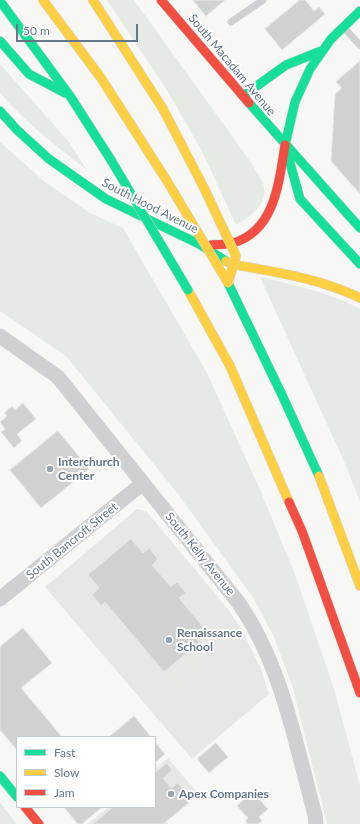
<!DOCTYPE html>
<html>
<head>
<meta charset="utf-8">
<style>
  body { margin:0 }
  #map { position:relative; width:360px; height:824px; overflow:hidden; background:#f7f7f6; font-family:Lato,sans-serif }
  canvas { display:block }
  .legend { position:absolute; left:16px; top:736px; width:140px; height:72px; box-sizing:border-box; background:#fff; border:1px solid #c2c9cf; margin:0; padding:5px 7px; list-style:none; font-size:12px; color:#667787 }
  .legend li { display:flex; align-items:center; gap:8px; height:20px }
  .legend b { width:20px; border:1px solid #c2c9cf }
  .scale { position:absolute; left:16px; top:24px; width:122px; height:18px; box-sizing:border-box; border:2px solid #667787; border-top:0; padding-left:5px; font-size:12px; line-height:14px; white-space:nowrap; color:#667787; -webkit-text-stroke:3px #fff; paint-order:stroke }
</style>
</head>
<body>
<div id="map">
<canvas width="360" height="824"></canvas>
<ul class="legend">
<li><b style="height:5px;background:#16e098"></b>Fast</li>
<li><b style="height:5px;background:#ffcf43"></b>Slow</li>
<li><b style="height:5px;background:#f24e42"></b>Jam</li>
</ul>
<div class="scale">50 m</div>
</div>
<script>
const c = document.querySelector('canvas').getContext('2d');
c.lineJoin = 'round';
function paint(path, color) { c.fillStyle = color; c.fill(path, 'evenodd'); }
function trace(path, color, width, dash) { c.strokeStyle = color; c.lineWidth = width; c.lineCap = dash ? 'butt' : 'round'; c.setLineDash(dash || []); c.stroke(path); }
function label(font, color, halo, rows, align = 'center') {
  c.font = font + ' Lato,sans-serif'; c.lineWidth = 4; c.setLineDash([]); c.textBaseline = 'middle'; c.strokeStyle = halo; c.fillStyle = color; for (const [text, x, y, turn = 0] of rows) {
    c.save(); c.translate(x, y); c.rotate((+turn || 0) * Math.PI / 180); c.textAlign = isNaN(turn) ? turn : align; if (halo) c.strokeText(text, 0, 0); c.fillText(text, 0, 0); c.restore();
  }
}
const built = new Path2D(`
  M137 509 146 511 228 609 243 632 261 669 269 694 192 759 45 587Z
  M168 758 199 795 166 821 168 824H88L109 807H155V769Z
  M0 803 17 824H0Z`);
const green = new Path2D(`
  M107 0H134L250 161C254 168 260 176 263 184 270 202 250 218 236 225L202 151 165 87Z
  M0 64 69 142 87 170C56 146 26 123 0 93Z
  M0 142 45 182 90 213 123 228 207 373 261 492 296 577 334 689 360 785V824H327L292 685 273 635 254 599 178 494 66 356 0 311Z
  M260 277C295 285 329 292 360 309V502L347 468Z
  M193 651 204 664V667L181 686H178L167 674Z`);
const building = new Path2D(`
  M193 0H225L206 16Z
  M300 0H305L314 11 319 7 325 14 282 50 265 29Z
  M360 61V194L331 161 335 94 342 88 336 82Z
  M23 403 36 419 17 434 22 441 14 448 1 432 5 429 0 422 7 416 4 413 12 406 15 410Z
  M58 431 89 469 41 508 10 470Z
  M131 539 143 553 149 548 158 559 152 565 171 587 177 582 186 593 179 598 203 627 194 635 200 642 164 672 105 602 101 606 92 595 99 588 88 575Z
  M23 628 52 663 21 688 62 737H17V750L0 730V647Z
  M134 716 151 737H109Z
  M155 742 165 754 155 763Z
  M216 743 228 757 209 773 197 759Z
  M167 763 172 770 163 778 171 788 178 783 192 800 163 824H93L113 807H155V773Z
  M253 792 268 809 259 817 262 821 258 824H248L245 821 248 818 237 806Z
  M64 807H102L82 824H78Z`);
const lane = new Path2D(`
  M231 22 263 0
  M345 29 360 45`);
const street = new Path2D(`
  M0 336 58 377 238 602C282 665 295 742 315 815L316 824
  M0 599 143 483`);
const fast = new Path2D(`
  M0 1 70 96 111 160
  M360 11 331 39 310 69 295 102 285 145 300 199 360 264
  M0 41 29 74 65 93
  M243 96 286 65 321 51
  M249 103 360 228
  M0 111 17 130 49 159 106 199 199 244 226 261
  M228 283 282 395 319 476
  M0 776 17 797`);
const slow = new Path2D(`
  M43 0 101 78 167 181
  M93 0 163 109 204 188
  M226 261 231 264C275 272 319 278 360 298
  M188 290 230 366 289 502
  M319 476 360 586`);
const jam = new Path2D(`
  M161 0 249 103
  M211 245C218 244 226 245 233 243 275 231 279 182 285 145
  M289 502 302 531 360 693
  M25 807 39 824`);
const fastBridge = new Path2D(`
  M111 160 188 290`);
const slowBridge = new Path2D(`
  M167 181 228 283
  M204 188 236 256 228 283`);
const markers = [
  [50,469,4,"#99a4ae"],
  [169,640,4,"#99a4ae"],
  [171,794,4,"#99a4ae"]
];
const streetNames = [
  ["South Macadam Avenue",232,65,50],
  ["South Hood Avenue",150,206,27],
  ["South Bancroft Street",72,541,-39],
  ["South Kelly Avenue",200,554,51]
];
const poiNames = [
  ["Interchurch",58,462],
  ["Center",58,476],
  ["Renaissance",177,633],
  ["School",177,647],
  ["Apex Companies",179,794]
];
paint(built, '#e6e7e7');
paint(green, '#e6eae4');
paint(building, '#d0d2d2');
trace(building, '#e6e6e6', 1);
trace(fast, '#d2d4d5', 10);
trace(slow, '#d2d4d5', 10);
trace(jam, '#d2d4d5', 10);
trace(lane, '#ced0d1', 7);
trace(street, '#ced0d1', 15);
trace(fast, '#16e098', 9);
trace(slow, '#ffcf43', 9);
trace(jam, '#f24e42', 9);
trace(fastBridge, '#d3d4d4', 10, []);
trace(slowBridge, '#d3d4d4', 10, []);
trace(fastBridge, '#16e098', 9);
trace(slowBridge, '#ffcf43', 9);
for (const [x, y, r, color] of markers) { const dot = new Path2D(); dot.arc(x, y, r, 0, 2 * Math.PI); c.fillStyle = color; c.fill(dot); trace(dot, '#fff', 1.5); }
label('12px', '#667787', '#fff', streetNames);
label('bold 12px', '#667787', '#fff', poiNames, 'left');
</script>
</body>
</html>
